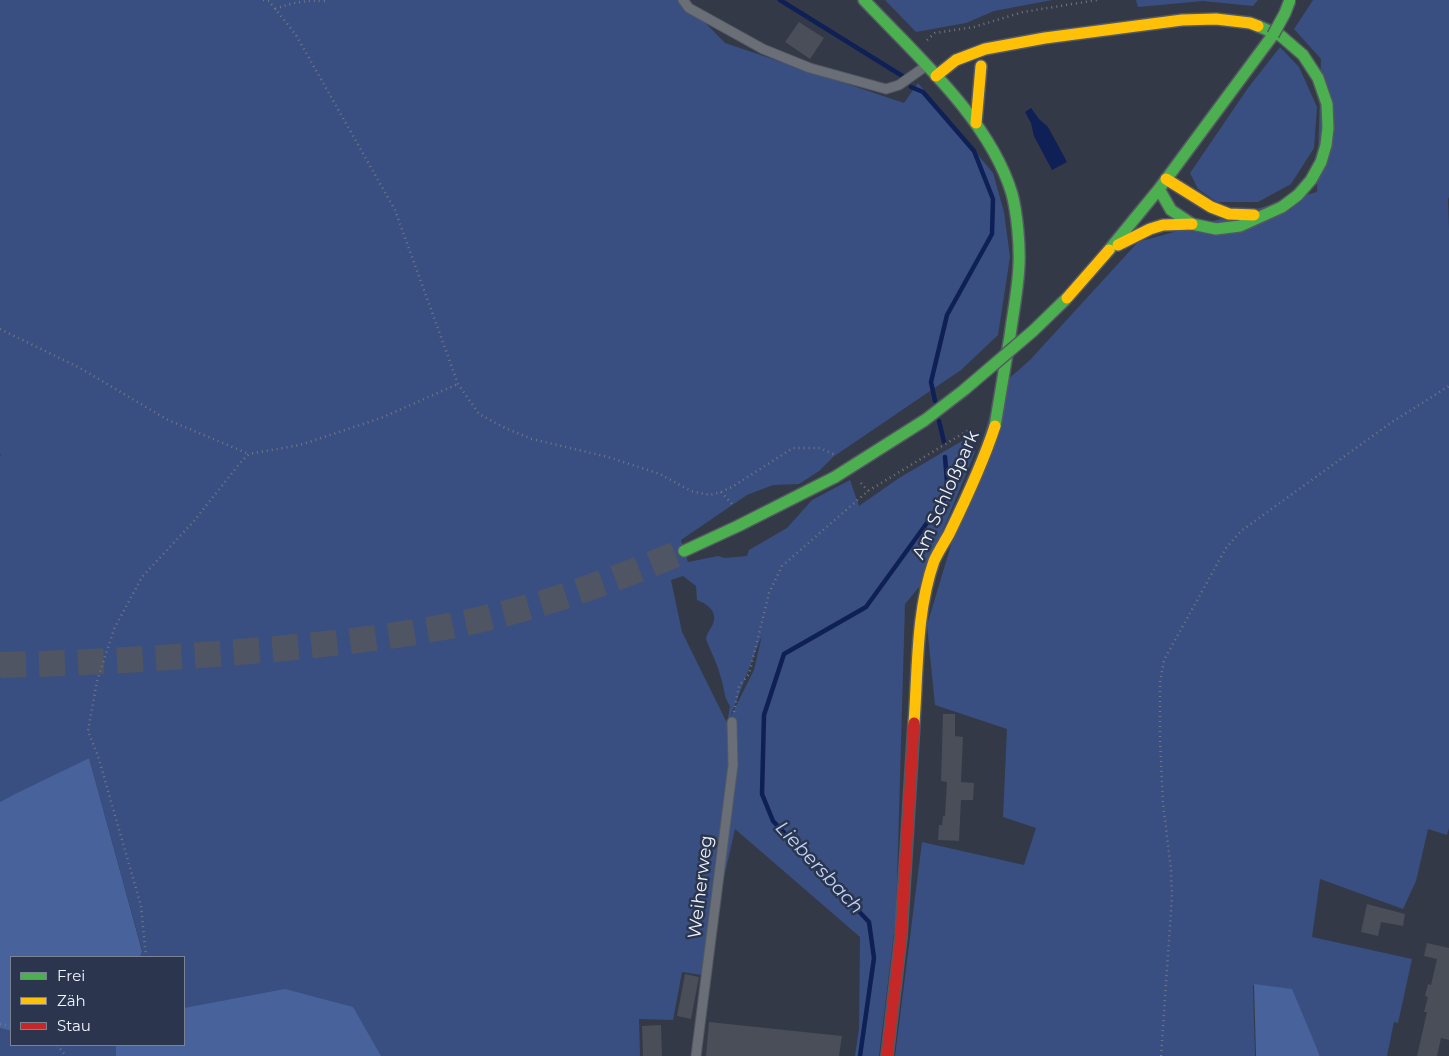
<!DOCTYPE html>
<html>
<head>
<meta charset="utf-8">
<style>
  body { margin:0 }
  #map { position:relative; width:1449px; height:1056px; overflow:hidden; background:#333946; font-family:Montserrat,sans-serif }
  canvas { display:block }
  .legend { position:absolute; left:10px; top:956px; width:175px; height:90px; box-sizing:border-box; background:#2b364e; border:1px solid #7a8294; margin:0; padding:6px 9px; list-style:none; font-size:15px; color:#f0f4fe }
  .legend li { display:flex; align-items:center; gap:10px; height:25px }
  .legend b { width:25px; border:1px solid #7a8294 }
</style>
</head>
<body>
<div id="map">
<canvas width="1449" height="1056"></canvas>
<ul class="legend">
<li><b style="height:6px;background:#4caf50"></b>Frei</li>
<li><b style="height:6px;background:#ffc107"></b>Zäh</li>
<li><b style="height:6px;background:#c62828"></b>Stau</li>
</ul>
</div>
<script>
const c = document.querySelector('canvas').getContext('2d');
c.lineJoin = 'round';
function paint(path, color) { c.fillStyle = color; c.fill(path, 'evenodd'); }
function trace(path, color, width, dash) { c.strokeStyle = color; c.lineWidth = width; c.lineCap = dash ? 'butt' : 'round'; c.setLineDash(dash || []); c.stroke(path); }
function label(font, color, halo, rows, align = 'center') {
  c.font = font + ' Montserrat,sans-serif'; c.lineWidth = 5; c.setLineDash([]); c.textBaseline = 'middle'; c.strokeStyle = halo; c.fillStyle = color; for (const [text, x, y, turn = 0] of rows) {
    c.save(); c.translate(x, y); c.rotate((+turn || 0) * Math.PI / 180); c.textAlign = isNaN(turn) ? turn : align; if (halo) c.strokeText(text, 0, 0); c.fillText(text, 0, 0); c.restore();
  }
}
const green = new Path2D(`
  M0 0H683L725 43 904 103 918 83 993 173 1004 212 1010 257 998 335 961 370 833 457 819 471 799 484 773 485 747 495 681 540 688 562 718 556 725 558 747 556 749 550 787 528 812 500 850 480 859 506 899 478 962 441 972 444 975 452 920 586 905 604 896 916 879 1056H855L859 1029 860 937 735 829 702 975 682 972 673 1020 639 1019 640 1056H381L184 1008V957H140L142 950 89 758 14 795 0 802V456L1 455 0 454ZM683 576 696 586 697 600C707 604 718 611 713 624 710 630 707 633 706 639 711 652 718 665 721 678 724 687 724 698 730 706L727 723 682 632 671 580ZM762 635 754 670 731 716V715Z
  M885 0H1052L994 11 966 23 916 32Z
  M1136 0H1258L1253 6 1203 1 1138 7Z
  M1313 0H1449V197L1448 199 1449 229V828L1447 835 1428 829 1416 881 1403 909 1320 879 1312 937 1412 959 1398 1023 1394 1022 1387 1056H1320L1290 989 1253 985 1255 1056H895L922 842 1024 865 1036 828 1003 817 1007 729 935 705 927 625 998 388 1030 360 1138 242 1317 192 1321 59 1294 29Z
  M1280 47 1299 67 1317 107 1314 148 1291 184 1258 202H1217L1198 189 1190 173 1248 88Z
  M0 1028 11 1031V1045H116V1056H0Z`);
const forest = new Path2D(`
  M89 758 142 951 140 957H11V1031L0 1028V802L13 795Z
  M1254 984 1292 989 1320 1056H1256Z
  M285 989 353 1007 381 1056H116V1045H184V1008Z`);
const water = new Path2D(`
  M1031 108 1039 119 1048 127 1067 162 1052 170 1034 136 1031 123 1025 112Z`);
const stream = new Path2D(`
  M780 0 904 77
  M911 87 923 92 974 151 993 199 992 234 947 315 931 382 935 401
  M939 421 944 442
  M860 1056 874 958 869 922 773 821 762 794 764 715 784 654 866 607 948 494 945 457`);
const building = new Path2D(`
  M799 22 824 38 810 59 785 42Z
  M943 714H955V736L963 737 961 782 974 783 973 800H961L959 841 938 840 939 825H942L943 816H945L947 782 941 781Z
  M1367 904 1405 914 1403 926 1381 922 1378 936 1361 932Z
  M1427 943 1449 948V1040L1441 1038 1437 1056H1417L1427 1012H1424L1428 997 1425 996 1428 984 1431 985 1437 959 1424 956Z
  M685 974 699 977 691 1019 677 1016Z
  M709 1022 842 1036 839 1056H706Z
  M661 1025 662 1056H643L642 1026Z`);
const primaryTunnel = new Path2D(`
  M0 665C92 663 183 657 275 649 348 642 420 634 491 617 558 601 621 577 684 551`);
const path = new Path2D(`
  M263 0 269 1 296 35 395 210 458 384 479 414 505 428 532 439 608 457 660 474 691 491 710 495 721 492 732 487 793 448H820L835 455
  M275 9C294 2 306 0 326 1
  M927 40 935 33 974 27 1023 12 1097 0
  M0 329 80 368 168 420 249 454
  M861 483 868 491
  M721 492 733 505
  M734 712 739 686 749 674 769 593 782 566 868 491 967 431 974 430
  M146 957 141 906 98 756 88 731 97 681 114 629 142 577 194 521 240 463 249 454 300 445 381 418 458 384
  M0 1024 11 1026
  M57 1045 66 1056
  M1161 1056 1172 897 1171 869 1163 804 1160 740V683L1164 660 1226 548 1241 531 1392 422 1449 386`);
const lane = new Path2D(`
  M683 0 689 8 763 49 810 68 886 89 899 85 926 66
  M696 1056 733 765 732 722`);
const fast = new Path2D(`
  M864 0C916 55 990 120 1012 194 1017 213 1020 245 1019 265 1018 289 1013 313 1010 336 1005 366 1000 396 995 426
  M1159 189 1171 210 1192 224 1216 229 1240 226 1282 207 1298 195 1311 180 1321 162 1326 145 1328 128 1327 104 1318 78 1303 55 1281 36 1258 26
  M1109 250 1159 189 1273 35
  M684 551 738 526 835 477`);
const slow = new Path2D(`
  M936 76 956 60 985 49 1045 38 1182 20 1216 19 1250 23 1258 26
  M976 123 981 66
  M1166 179 1211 207 1229 214 1254 215
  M1118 245 1150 229 1163 225 1192 224
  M914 723C918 669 916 612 934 561 938 552 944 543 949 534 966 499 983 463 995 426`);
const jam = new Path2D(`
  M887 1056 901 936 914 723`);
const fastBridge = new Path2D(`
  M1273 35 1285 13 1290 0
  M835 477 925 420 964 390 1033 331 1067 298`);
const slowBridge = new Path2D(`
  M1067 298 1109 250`);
const streetNames = [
  ["Am Schloßpark",946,495,-66],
  ["Weiherweg",701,887,-83]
];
const waterNames = [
  ["Liebersbach",819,868,47]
];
paint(green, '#394f82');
paint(forest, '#48629c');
paint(water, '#0e2056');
trace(stream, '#0e2056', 4.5);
paint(building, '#494e59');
trace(primaryTunnel, '#4f5562', 26, [26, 13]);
trace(lane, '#535862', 11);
trace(fast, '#535862', 14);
trace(slow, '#535862', 14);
trace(jam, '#535862', 14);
trace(path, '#737780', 2.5, [1, 4]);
trace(lane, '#696e77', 9);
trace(fast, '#4caf50', 11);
trace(slow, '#ffc107', 11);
trace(jam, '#c62828', 11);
trace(fastBridge, '#535862', 14, []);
trace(slowBridge, '#535862', 14, []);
trace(fastBridge, '#4caf50', 11);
trace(slowBridge, '#ffc107', 11);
label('18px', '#f0f4fe', '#2b364e', streetNames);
label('italic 19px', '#c0d2f8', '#2b364e', waterNames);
</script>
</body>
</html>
